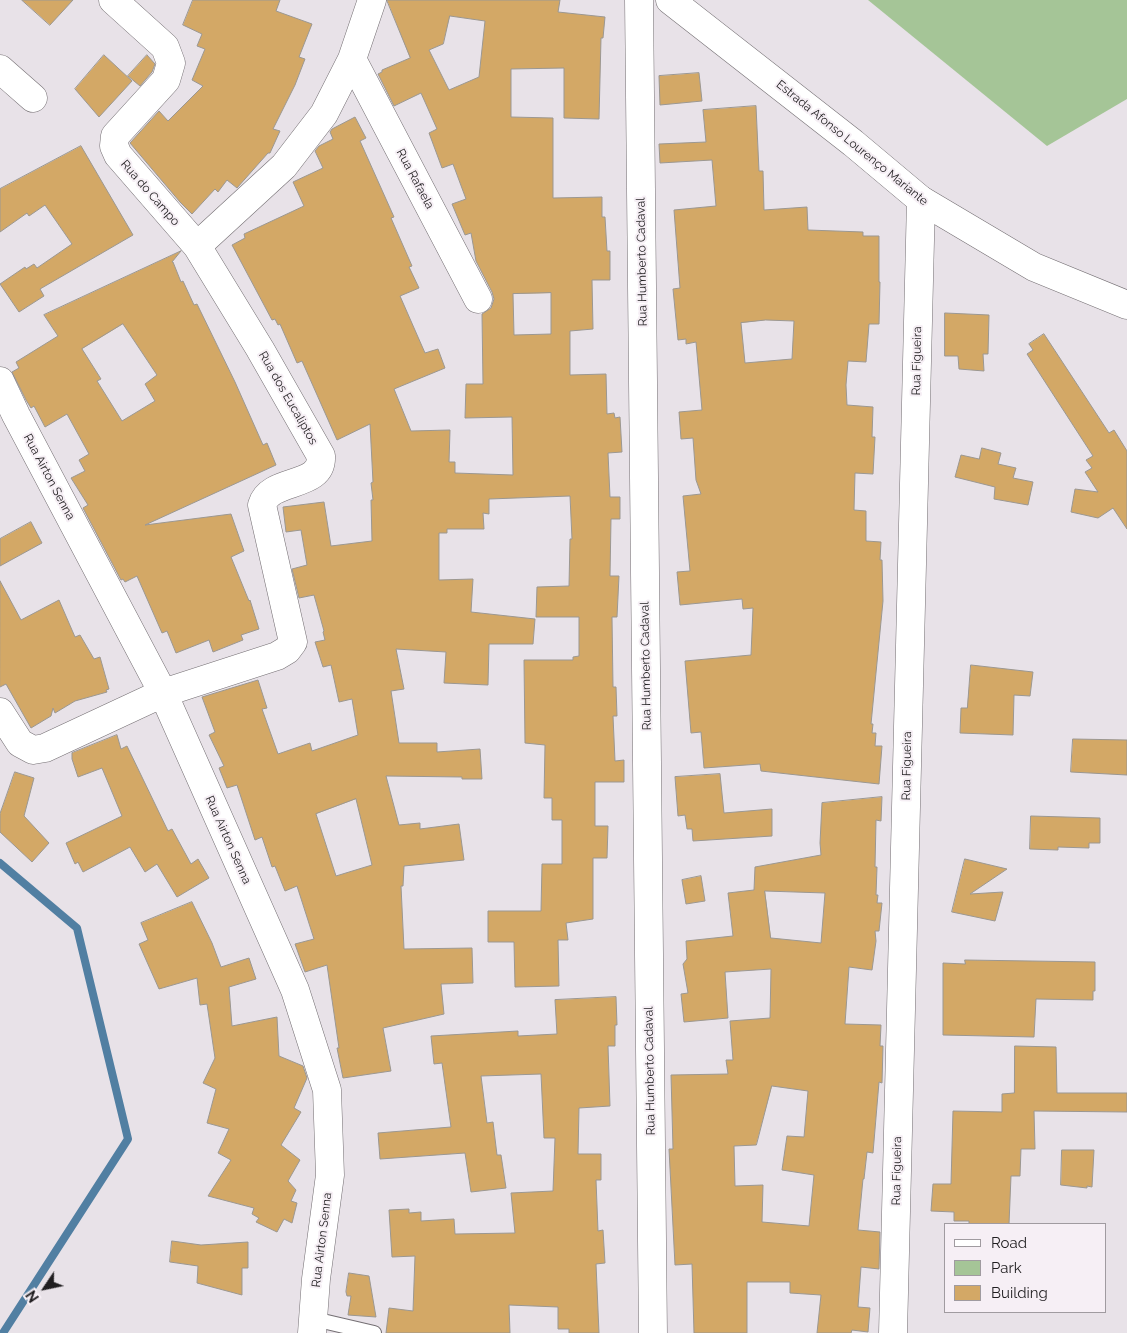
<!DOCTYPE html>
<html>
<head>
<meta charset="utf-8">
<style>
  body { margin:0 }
  #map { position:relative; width:1127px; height:1333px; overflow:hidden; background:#e8e2e8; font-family:Raleway,sans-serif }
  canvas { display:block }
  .legend { position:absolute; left:944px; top:1223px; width:162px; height:90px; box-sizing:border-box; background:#f6eff5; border:1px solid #a09ba0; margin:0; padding:6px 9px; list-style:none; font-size:15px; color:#201e20 }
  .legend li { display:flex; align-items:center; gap:10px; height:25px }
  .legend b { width:25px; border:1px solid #a09ba0 }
  .north { position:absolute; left:20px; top:1263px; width:50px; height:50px; -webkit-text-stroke:4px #f6eff5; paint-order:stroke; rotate:236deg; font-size:14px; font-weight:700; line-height:20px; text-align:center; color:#201e20 }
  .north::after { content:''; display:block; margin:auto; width:18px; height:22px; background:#201e20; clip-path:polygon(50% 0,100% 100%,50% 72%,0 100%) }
</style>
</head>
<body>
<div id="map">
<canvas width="1127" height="1333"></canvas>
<ul class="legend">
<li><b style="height:6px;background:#fff"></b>Road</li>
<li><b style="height:14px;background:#a5c597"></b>Park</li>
<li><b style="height:14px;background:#d3a866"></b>Building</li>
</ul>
<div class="north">N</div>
</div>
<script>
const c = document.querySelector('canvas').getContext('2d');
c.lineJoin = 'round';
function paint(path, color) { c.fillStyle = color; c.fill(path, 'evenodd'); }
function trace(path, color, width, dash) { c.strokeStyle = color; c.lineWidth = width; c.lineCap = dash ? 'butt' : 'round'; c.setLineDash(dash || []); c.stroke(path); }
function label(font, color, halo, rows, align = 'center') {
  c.font = font + ' Raleway,sans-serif'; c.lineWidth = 4; c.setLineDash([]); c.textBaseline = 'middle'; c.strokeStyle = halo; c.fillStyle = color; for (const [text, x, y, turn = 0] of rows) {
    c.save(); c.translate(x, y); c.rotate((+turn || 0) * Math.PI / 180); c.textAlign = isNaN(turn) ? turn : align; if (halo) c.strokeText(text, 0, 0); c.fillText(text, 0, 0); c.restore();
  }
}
const green = new Path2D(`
  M868 0H1127V99L1047 146Z`);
const stream = new Path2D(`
  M0 863 77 928 128 1139 3 1333`);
const building = new Path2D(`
  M22 0H73L50 25Z
  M193 0H280L276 11 312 24 299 57 305 59 295 85 273 129 280 131 270 153H268L237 188 227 180 218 192 215 189 192 214 180 202 130 143 159 111 168 121 203 86 192 80 205 49 197 46 202 34 183 25Z
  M387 0H560L558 12 605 17 603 38H601L599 119 564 118V68L511 69V117L553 118V198L602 197V217H605L607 251H610V280H592L593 329 570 331V375L606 374 607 414 614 413 615 418 620 417 622 452 608 453 610 497H620V519H611L610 576H619L617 617H612L613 687H616L617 716H613L615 761 624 760V782H595V826H608L607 858H593V919L566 923 568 940H558L559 986 515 987 514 942H488V911H541L542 864H562V820H552V798H544L545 745 525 743 524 660H573V657L579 656V617H536L537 587 569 586 570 539H572L570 496 489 499V514L483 513 484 529H447V533H439V580L473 579 471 612 535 619 533 644H489L488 685 444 683 446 652 396 649 404 689 391 691 399 743H437V752L480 749 482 779H462V777L386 776 399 825 420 823V829L459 824 464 860 404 866 403 886H401L404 949 472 948 473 983 441 984 444 1014 383 1028 391 1071 343 1078 337 1048H339L327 965 305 972 295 944 314 939 297 886 285 891 275 866 272 867 262 837 255 840 237 785 227 788 219 768 224 766 209 735 215 732 202 697 258 680 267 708 262 709 278 754 310 743 312 751 358 735 352 699 339 702 331 665 323 667 315 642 325 640 323 632 324 631 314 595 299 598 292 569 307 565 301 530 286 532 283 507 324 502 331 546 372 541 371 500H373L371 483 373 482 370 424 337 440 302 361 297 363 280 324 278 325 275 319 272 320 232 245 245 238 244 234 304 206 293 182 323 168 315 151 319 146 333 139 330 132 332 129 355 117 366 138 360 141 394 217 391 218 412 266 409 267 419 288 400 296 425 353 438 349 445 368 394 389 411 431 450 430 449 462H455V473L513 475 512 417 465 418 466 384H483L482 314 491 308 494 299 492 292 476 261 471 233 465 235 452 204 466 199 453 164 442 168 429 133 437 129 421 93 394 106 378 74 382 72V70L410 58ZM450 16 485 21 479 77 449 90 429 50 443 44ZM551 293V334L514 335 513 294ZM356 799 372 865 336 876 316 814Z
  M104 55 132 81 99 117 75 89Z
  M147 55 155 64 152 72 140 86 128 76Z
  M699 73 702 101 660 105 659 76Z
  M756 106 759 171H763L764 210 807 207 808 230 863 232V236H879V282H880L879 324H869L866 362 848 361 846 385 847 405 873 407 872 437H875L873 474 855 473 854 510 866 511V541L881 542 880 560H882L883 601 871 724H873L872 733H876L875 746H882L879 784 761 771 760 764 704 768 701 732 691 733 685 661 751 655 753 608 743 609 742 599 680 605 677 572 690 571 683 496 701 494 696 480 693 438 681 439 679 412 702 410 696 342 686 344V339L678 340 673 289 680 288 674 210 716 206 712 160 660 163 659 144 706 142 703 110ZM766 320 794 321 792 359 745 363 741 323Z
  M81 146 133 235 40 289 44 296 19 312 0 284 25 267 26 269 34 264 37 268 72 244 45 205 29 216 27 213 0 232V189Z
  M181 251 172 262H173L181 282 183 281 194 305 197 304 235 382 263 445 267 443 276 465 145 525 231 514 244 551 231 557 249 601 250 600 259 629 241 635 243 640 213 652 209 640 176 653 167 631 162 633 137 576 125 582 123 579 121 580 83 508 88 505 71 478 85 471 79 460 89 454 67 414 45 427 34 406 31 408 26 400 12 372 19 368 16 362 58 336 44 315ZM123 324 157 375 145 384 155 401 122 421 97 381 101 379 82 349Z
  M945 313 989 315 988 354H983L984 371 959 369 958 356H945Z
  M1044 334 1109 433 1114 430 1127 451V529L1113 508 1098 518 1071 512 1075 489 1098 492 1085 472 1092 468 1086 460 1093 456 1027 354 1033 350 1029 344Z
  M982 448 1001 453 998 464 1016 468 1013 478 1033 482 1028 505 994 499 995 487 955 477 961 455 979 459Z
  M31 522 42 543 0 566V539Z
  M0 581 21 620 59 600 75 637 80 635 94 659 100 657 109 689 106 690 107 692 75 701 55 713 53 708 51 716 31 728 6 684 0 687Z
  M971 665 1033 672 1030 696 1014 695 1013 735 960 733 961 708H967Z
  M117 735 121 749 127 746 168 831 172 829 191 864 198 859 209 878 177 897 157 864 145 872 130 847 83 872 78 862 75 864 66 843 122 816 102 768 78 777 72 759V753Z
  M1073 739 1127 740V775L1071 772Z
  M15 772 34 778 24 816 49 843 32 862 0 832V814Z
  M720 774 724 813 772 809V836L693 841 692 829H687L685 815 678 816 675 777Z
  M882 797 881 821 876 820 875 867H877L876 895H878L877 903H882L879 931H875L876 941 872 970 849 967 845 1024 881 1025 880 1046H883L882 1083 879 1082 873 1153 867 1152 864 1179H863L858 1230 880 1232 879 1269 861 1267 858 1307 870 1308 868 1332 852 1330 851 1333H817L821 1295 790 1293V1282H747V1333H694L692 1264 675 1265 669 1149H673L671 1075 728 1074 726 1060H733L730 1021 770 1018 771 969 725 972 728 1018 684 1022 681 994 688 993 683 964 687 959 686 941 733 936 728 893 754 890 755 867 821 855 820 843 822 803ZM765 891 825 893 821 943 771 938ZM772 1086 808 1091 804 1137 787 1136 782 1170 814 1175 809 1226 762 1222 763 1185 735 1186 734 1146 756 1145Z
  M1031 816 1100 818V843H1089V848L1058 847V850L1030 849Z
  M965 859 1007 869 970 894 1003 892 995 921 952 912Z
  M701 876 705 901 686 904 682 880Z
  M192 902 212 943 221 967 249 958 256 979 229 987 232 1026 277 1017 279 1056 303 1066 307 1078 294 1108 301 1112 281 1145 300 1160 288 1181 296 1190 291 1201 297 1203 292 1223 284 1219 277 1232 256 1222 259 1218 252 1214 254 1208 208 1196 231 1160 218 1153 229 1129 207 1123 216 1089 203 1083 215 1058 207 1004 200 1005 197 978 159 989 139 944 148 940 141 923Z
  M965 960 1095 962V991H1093V1000L1036 999 1034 1037 943 1035V963L965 964Z
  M616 997 617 1025H615V1046H608L610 1106 579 1108 578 1154H601V1180H596L598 1231 603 1230 605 1263 596 1264 599 1333H569V1329H558V1307L509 1305 510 1333H386L389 1308 413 1311 415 1256 392 1257 389 1210 409 1209V1213L421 1212V1221L454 1219 455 1234 515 1233 511 1193 553 1191 555 1138H544L541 1074 481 1076 487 1123 493 1122 497 1155H501L506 1188 471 1192 465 1153 380 1159 378 1133 451 1127 442 1063 434 1064 431 1036 518 1031V1036L557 1034 555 1000Z
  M1015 1046 1056 1047 1057 1093H1127V1112L1034 1111 1035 1149H1021L1020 1176H1011L1009 1224H969V1221H954V1212L931 1211 933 1184H951L953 1111 1002 1112V1094L1014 1093Z
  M1062 1150H1094L1092 1187 1087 1186V1188L1061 1185Z
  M172 1241 201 1245 248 1242V1268H242V1295L197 1283 198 1266 170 1262Z
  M349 1273 369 1276 376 1317 348 1315 351 1296H347L346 1292Z`);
const service = new Path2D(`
  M314 1319 374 1333`);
const minor = new Path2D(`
  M639 0 653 1333
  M352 59 478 299
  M0 69 33 98
  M197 246 284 166 324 114 352 59 372 0
  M0 381 16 415 163 693 295 990 327 1090 330 1175 316 1279 312 1333
  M0 712 20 743 33 750 45 748 163 693 277 656 287 650 293 642 262 505C270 477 323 489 321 456L260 349 197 246 118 155 114 146 115 136 166 80 171 63 165 47 113 0
  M893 1333 921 200`);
const secondary = new Path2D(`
  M670 0 853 143 921 200 1034 267 1127 305`);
const streetNames = [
  ["Estrada Afonso Lourenço Mariante",852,143,39],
  ["Rua Rafaela",415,179,62],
  ["Rua do Campo",150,193,49],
  ["Rua Humberto Cadaval",642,262,-91],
  ["Rua Figueira",917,361,-89],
  ["Rua dos Eucaliptos",288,398,60],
  ["Rua Airton Senna",49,477,62],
  ["Rua Humberto Cadaval",646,666,-91],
  ["Rua Figueira",907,766,-89],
  ["Rua Airton Senna",228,840,66],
  ["Rua Humberto Cadaval",650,1071,-91],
  ["Rua Figueira",897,1171,-89],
  ["Rua Airton Senna",322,1240,-83]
];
paint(green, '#a5c597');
trace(stream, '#517fa2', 8);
paint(building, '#d3a866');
trace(building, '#9b9791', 1);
trace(service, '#746f73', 16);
trace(minor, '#746f73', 29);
trace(secondary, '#746f73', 29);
trace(service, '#fff', 14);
trace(minor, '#fff', 28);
trace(secondary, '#fff', 28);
label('12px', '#201e20', '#f6eff5', streetNames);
</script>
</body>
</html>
